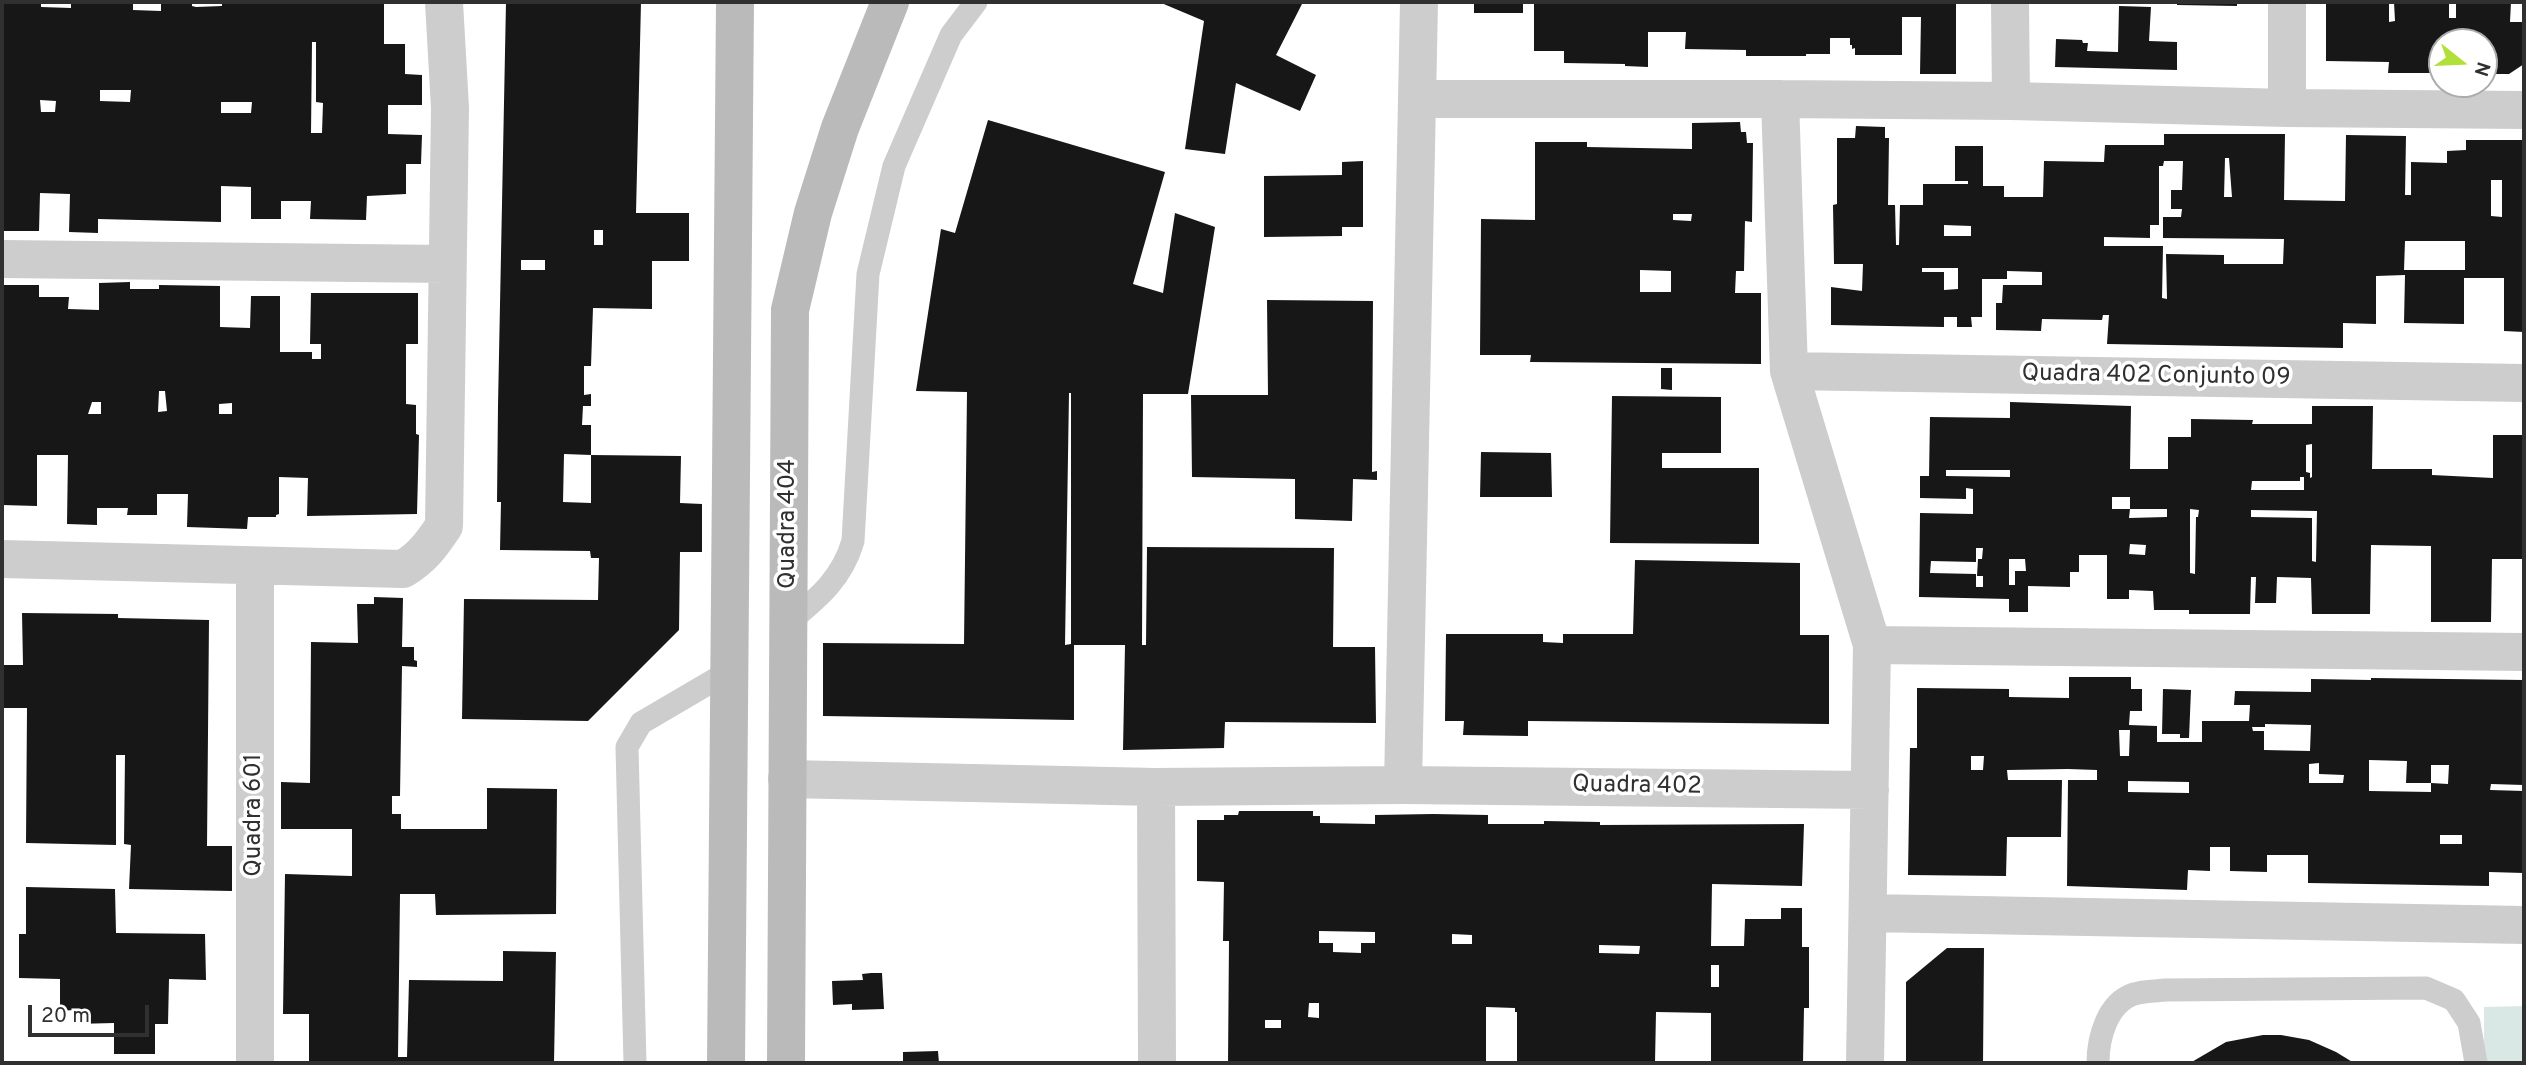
<!DOCTYPE html>
<html>
<head>
<meta charset="utf-8">
<style>
  body { margin:0 }
  #map { position:relative; width:2526px; height:1065px; overflow:hidden; background:#fff; font-family:Overpass,sans-serif }
  canvas { display:block }
  .frame { position:absolute; inset:0; border:4px solid #303030; pointer-events:none }
  .north { position:absolute; left:2428px; top:28px; width:70px; height:70px; box-sizing:border-box; background:#fff; border:2px solid #acacac; border-radius:50%; rotate:108deg; font-size:19px; font-weight:700; line-height:28px; text-align:center; color:#303030 }
  .north::after { content:''; display:block; margin:auto; width:24px; height:32px; background:#b2e03a; clip-path:polygon(50% 0,100% 100%,50% 72%,0 100%) }
  .scale { position:absolute; left:28px; top:1005px; width:121px; height:32px; box-sizing:border-box; border:4px solid #303030; border-top:0; padding-left:9px; font-size:21px; line-height:24px; white-space:nowrap; color:#303030; -webkit-text-stroke:5px #fff; paint-order:stroke }
</style>
</head>
<body>
<div id="map">
<canvas width="2526" height="1065"></canvas>
<div class="frame"></div>
<div class="north">N</div>
<div class="scale">20 m</div>
</div>
<script>
const c = document.querySelector('canvas').getContext('2d');
c.lineJoin = 'round';
function paint(path, color) { c.fillStyle = color; c.fill(path, 'evenodd'); }
function trace(path, color, width, dash) { c.strokeStyle = color; c.lineWidth = width; c.lineCap = dash ? 'butt' : 'round'; c.setLineDash(dash || []); c.stroke(path); }
function label(font, color, halo, rows, align = 'center') {
  c.font = font + ' Overpass,sans-serif'; c.lineWidth = 7; c.setLineDash([]); c.textBaseline = 'middle'; c.strokeStyle = halo; c.fillStyle = color; for (const [text, x, y, turn = 0] of rows) {
    c.save(); c.translate(x, y); c.rotate((+turn || 0) * Math.PI / 180); c.textAlign = isNaN(turn) ? turn : align; if (halo) c.strokeText(text, 0, 0); c.fillText(text, 0, 0); c.restore();
  }
}
const green = new Path2D(`
  M2524 1006V1063H2484V1007Z`);
const building = new Path2D(`
  M2 2 16 4V2H41V7L71 8V2H133V10L161 11V2H192V6L196 7 222 6V2H384V44H405V74L422 75V105H388V134L422 135 421 164H406V194L367 196 366 220 310 219 311 201H281V219H251V187L221 186V222L98 219V233L69 232 70 194 40 193 39 231H2ZM312 42H316V102L323 103 322 133H311ZM100 90H131L130 102 100 101ZM40 100 56 101 55 112H41ZM221 102H252L251 113H221Z
  M506 2H641L636 213H689V261H652V309L593 308 591 366H584V395L591 394V406H583L582 425H591V455L564 454 563 502 591 503V455L681 456 680 503 702 504V552H680L679 630 588 721 462 719 464 599 598 600 599 558H591L590 551 500 550 501 502H497L498 405ZM594 230H603V245H594ZM521 260H545V270H521Z
  M1159 2H1303L1276 55 1316 75 1300 111 1236 83 1225 154 1185 149 1204 21Z
  M1474 2H1523V13H1474Z
  M1534 2H1685L1689 4V2H1956V74H1920L1921 17H1902V55H1855V48L1852 49V45H1850V38H1830V54H1806V56H1746V50L1685 49 1686 32H1648V67L1625 66V64L1564 63V51H1534Z
  M2177 2H2237V6L2177 5Z
  M2326 2H2389V22L2395 21 2394 2H2449V18H2456V2H2511L2510 22H2524V64L2509 74H2484V42H2442V73H2388L2389 62 2326 61Z
  M2119 6 2151 7 2149 41 2177 42V70L2055 67 2056 39 2082 40 2083 43H2088L2087 51 2118 52Z
  M988 120 1165 172 1133 284 1163 293 1175 213 1215 227 1188 394H1143L1142 645H1146L1147 547 1334 548 1333 647H1375L1376 723 1225 722 1224 748 1123 750 1125 645H1074V720L823 716V643L964 644 967 392 916 391 941 229 955 233ZM1069 393H1071V644L1065 645Z
  M1740 122 1741 132H1746L1747 143H1753L1752 222 1745 221 1744 271H1736L1735 293H1761V364L1530 362 1531 355H1480L1481 219 1535 220V142H1587V147L1692 149V123ZM1673 214H1692L1691 221 1673 220ZM1640 270 1671 271V292H1640Z
  M1856 126 1885 127V138H1889L1888 205H1895L1896 245H1899L1900 205H1923V184H1968V181H1955V146H1983V186H2004V197H2043L2044 161 2104 162 2105 145H2164V134H2285L2284 200 2345 201 2346 135 2406 136 2405 195H2411V162L2447 163V151L2466 150V140H2524V332L2504 331V278H2464V324L2404 323 2405 275 2376 276V324L2343 323V348L2107 344 2109 315H2103L2102 320 2042 319 2041 331 1996 330V303H2002L2003 285H2042V272L2007 271V279H1982V317H1971L1972 327H1957V317H1944V327L1831 325V287L1862 291 1863 264H1834L1833 205 1837 204V138H1855ZM2225 158H2229L2232 197H2224ZM2164 161H2183L2182 190H2171V209H2182L2181 217H2163V238L2284 239 2283 264H2224V255L2166 254 2167 299 2162 298 2163 246H2104V237L2150 238V225H2159V166H2163ZM2491 180H2502V217L2491 216ZM1944 225 1971 226V236H1944ZM2405 241H2465V270H2404ZM1922 268H1958V289L1944 290V272H1922Z
  M1363 161V227H1342V236L1264 237V176L1342 175V162Z
  M130 282V289H159V285L220 286V327L250 328 251 296H280V352H312V359H321V344H310L311 293H418V344H406V404L416 405V434L419 435 417 514 307 516 308 478 279 477V514L276 515V517H248L247 529 187 527 188 494H157V515H127L128 508H97V525L67 524 68 455H37V506L2 505V285H39V297H69L68 309 99 310V283ZM159 391H165L167 411 158 412ZM92 402H101V414H88ZM232 403V414H219V404Z
  M1267 300 1373 301 1372 472 1377 471V480L1353 479 1352 521 1295 519V479L1192 477 1191 395H1268Z
  M1661 368H1672V390L1661 389Z
  M1612 396 1721 397V453H1662V468H1759V544L1610 543Z
  M2010 402 2131 406 2130 469H2168V437H2191V419L2253 420 2252 424H2312V406H2373L2372 469H2432V475L2493 478V435H2524V559H2492L2491 622H2431V546L2371 545 2370 614H2312L2311 578 2277 577 2276 603H2255L2256 577H2251L2250 614H2189V610H2154L2153 591 2129 590V599H2107V555H2079V572H2070V587L2028 586V612H2009V599L1919 597 1920 513 1973 514V489L1966 488V499L1920 498V476H1929L1930 417 2010 418ZM2312 444V477L2310 478V473L2306 472V445ZM1946 470H2010V477L1946 476ZM2300 477H2304V490H2251L2252 481H2300ZM2112 497H2130V509H2167V517L2129 518 2130 509H2112ZM2190 509 2199 510 2198 517H2196L2195 574 2190 573ZM2251 510 2317 511 2316 562 2312 561V518L2251 517ZM2130 544 2146 545 2145 555 2129 554ZM1976 548H1983L1982 559H1978L1977 576H1983V587H1976V574L1930 573 1931 561 1976 562ZM2009 559H2025L2026 571H2015V585H2009Z
  M1481 452 1551 453 1552 497H1480Z
  M1635 560 1800 563V635H1829V724L1528 721V736L1463 735 1464 721H1445L1446 634H1543V642L1563 643V634H1633Z
  M374 597 403 598 402 647H414V660L417 661V667L402 666 400 796H392V814H401V829H487V788L557 789 556 914 436 915 435 894H400L398 1057H407L409 980 503 981V951L556 952 554 1063 309 1062V1014H283L285 874 352 876V829H281V782L310 783 311 642 358 643 357 604H374Z
  M22 613 118 614V618L209 620 207 846H232V891L129 889 131 845 124 844 125 755H116V845L26 843 27 708H2V665H23Z
  M2069 677H2131V689H2142V711H2130L2129 725 2157 726V742H2202V721H2249L2250 705H2234L2235 691 2311 692V679L2371 680V678L2524 680V785L2491 784 2490 790 2524 791V873L2489 872V886L2308 883V855H2267V872L2230 871V847H2210V871L2188 870 2187 890 2067 886 2068 780H2097V770L2068 769 2007 770 2008 780H2062L2061 837H2007L2006 876 1908 875 1910 748H1917V688L2009 689V697L2069 698ZM2265 724 2311 725 2310 751 2264 750V731H2253L2252 727H2265ZM2119 730H2130L2129 756H2120ZM1971 756H1984L1983 770H1971ZM2369 760 2407 761 2406 783H2431V765H2449L2448 784 2431 783V792L2369 791ZM2319 763V774L2344 775 2343 783H2309V764ZM2128 781 2189 782V793L2128 792ZM2440 835H2462V844H2440Z
  M2163 689 2191 690 2189 738H2180V734H2162Z
  M1239 811H1313V816H1320V823L1375 824V815L1433 814 1488 815V824H1544V821L1600 822V825L1804 824 1802 886 1712 884 1711 946H1744L1745 919H1781V908H1802V947H1809V1008H1804L1803 1063H1711V1013L1656 1012 1655 1063H1517V1012H1515V1008L1486 1007V1063H1228L1229 941H1223L1224 882 1197 881V820H1224V815H1238ZM1319 931 1375 932V943H1361V953L1333 952V943H1319ZM1452 934 1472 935V944H1452ZM1599 945 1640 946 1639 954 1599 953ZM1711 965H1719V987H1711ZM1309 1003H1319V1018L1308 1017ZM1265 1020H1281V1028H1265Z
  M26 887 115 889 116 933 205 934 206 980 169 979 168 1024H155V1054H114V1023L75 1024 74 1010 60 1011V979L19 978V934H26Z
  M1947 948H1984L1983 1063H1906V982Z
  M871 973H882L884 1009 852 1010V1004L833 1005 832 981 863 980 862 974Z
  M2263 1035H2281L2309 1040 2336 1052 2354 1063H2190L2226 1042Z
  M938 1051 939 1063H903V1052Z`);
const service = new Path2D(`
  M789 622C818 598 842 579 853 541L868 274 894 166 951 35 976 2
  M635 1063 627 747 641 723 728 672
  M2098 1063C2098 1038 2107 1003 2134 994 2143 991 2156 991 2166 990L2426 988 2454 1000 2469 1023 2476 1063`);
const minor = new Path2D(`
  M2010 2 2011 101
  M2287 2V108
  M1418 99H1780L2011 101 2287 108 2524 110
  M1780 99 1789 371 1872 645 1865 1063
  M2 259 446 264
  M1789 371 2524 383
  M2 559 403 569C422 558 432 544 444 526L450 108 444 2
  M1872 645 2524 652
  M787 779 1156 787 1403 785 1870 790
  M1403 785 1419 2
  M1156 787 1157 1063
  M1868 913 2524 925
  M255 1063V567`);
const secondary = new Path2D(`
  M726 1063 735 2
  M786 1063 790 310 813 213 840 128 890 2`);
const streetNames = [
  ["Quadra 402 Conjunto 09",2156,377,1],
  ["Quadra 404",789,524,-90],
  ["Quadra 402",1637,787,1],
  ["Quadra 601",255,815,-90]
];
paint(green, '#d9e8e5');
paint(building, '#171717');
trace(service, '#cdcdcd', 23);
trace(minor, '#cdcdcd', 38);
trace(secondary, '#bababa', 38);
label('24px', '#303030', '#fff', streetNames);
</script>
</body>
</html>
